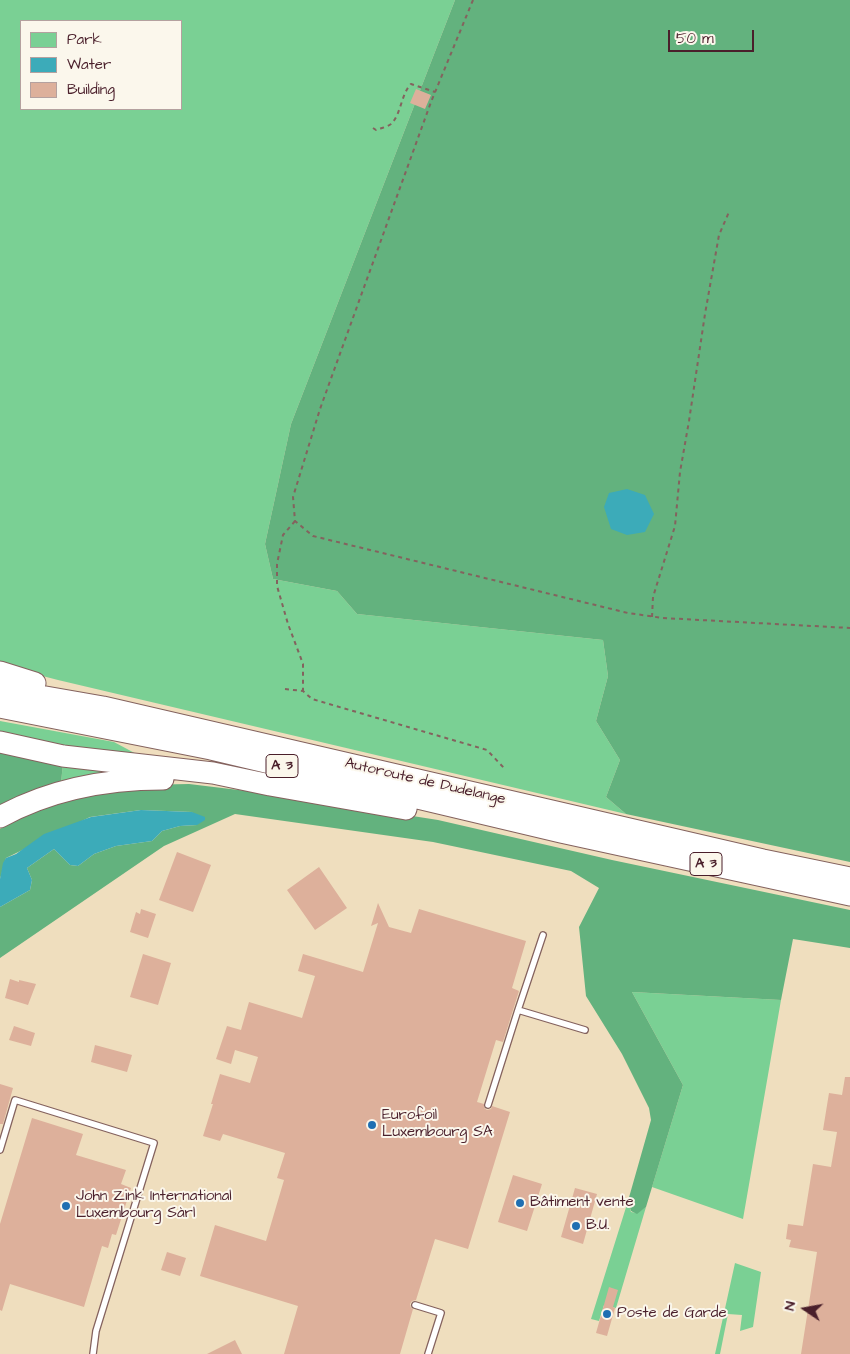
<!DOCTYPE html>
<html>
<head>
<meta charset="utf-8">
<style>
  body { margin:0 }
  #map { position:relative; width:850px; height:1354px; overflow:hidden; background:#efdebe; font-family:"Architects Daughter",sans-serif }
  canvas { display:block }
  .legend { position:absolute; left:20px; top:20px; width:162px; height:90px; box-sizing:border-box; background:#fbf7ec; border:1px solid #b4a19f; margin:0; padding:6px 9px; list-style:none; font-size:15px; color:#4a1f2b }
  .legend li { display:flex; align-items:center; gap:10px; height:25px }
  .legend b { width:25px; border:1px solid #b4a19f }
  .north { position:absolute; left:780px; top:1284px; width:50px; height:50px; -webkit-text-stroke:4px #fbf7ec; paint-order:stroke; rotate:282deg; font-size:14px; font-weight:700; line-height:20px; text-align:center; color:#4a1f2b }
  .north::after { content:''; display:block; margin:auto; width:18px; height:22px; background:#4a1f2b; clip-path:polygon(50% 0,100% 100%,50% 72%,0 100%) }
  .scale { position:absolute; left:668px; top:30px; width:86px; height:22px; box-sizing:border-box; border:2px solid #4a1f2b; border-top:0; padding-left:6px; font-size:15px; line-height:18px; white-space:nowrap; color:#4a1f2b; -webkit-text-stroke:4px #fbf7ec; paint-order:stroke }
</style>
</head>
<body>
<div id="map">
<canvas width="850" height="1354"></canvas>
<ul class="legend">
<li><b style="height:14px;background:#7ad094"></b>Park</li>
<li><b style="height:14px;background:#3cabb9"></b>Water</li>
<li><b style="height:14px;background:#ddb09b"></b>Building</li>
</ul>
<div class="north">N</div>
<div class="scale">50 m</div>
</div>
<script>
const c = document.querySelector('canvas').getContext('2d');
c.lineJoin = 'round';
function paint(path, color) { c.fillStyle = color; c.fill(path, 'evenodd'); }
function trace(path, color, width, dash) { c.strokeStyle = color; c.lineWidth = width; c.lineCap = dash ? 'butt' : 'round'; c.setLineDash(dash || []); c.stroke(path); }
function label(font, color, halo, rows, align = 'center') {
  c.font = font + ' "Architects Daughter",sans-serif'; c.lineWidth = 4; c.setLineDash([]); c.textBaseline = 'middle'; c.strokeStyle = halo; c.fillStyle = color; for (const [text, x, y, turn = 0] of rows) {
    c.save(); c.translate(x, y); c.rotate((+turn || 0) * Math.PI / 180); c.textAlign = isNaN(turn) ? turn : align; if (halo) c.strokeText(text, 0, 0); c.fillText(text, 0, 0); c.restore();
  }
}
const green = new Path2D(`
  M0 0H455L291 424 265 544 273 579 337 591 357 614 603 640 608 676 596 721 620 760 606 797 626 814 58 680 0 665ZM21 21H181V109H21Z
  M0 721 114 742 142 757 65 749 0 735Z
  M63 763 118 769 61 783Z
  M632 992 781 1000 743 1219 652 1187 683 1085Z
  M628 1201 631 1212 637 1213 646 1207 616 1308 604 1305 599 1321 591 1319Z
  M735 1263 761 1272 753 1327 740 1331 742 1315 728 1314 720 1354H715Z`);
const forest = new Path2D(`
  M455 0H850V862L626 814 606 797 620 760 596 721 608 676 603 640 357 614 337 591 273 579 265 544 291 424Z
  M0 749 63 763 61 783 0 808Z
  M189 784 272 794 438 820 612 860 850 910V948L793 939 781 1000 632 992 683 1085 646 1207 637 1214 631 1211 628 1201 651 1120 649 1108 622 1054 586 996 579 927 599 888 571 871 433 842 235 814 164 846 0 958V907L30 890 32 880 27 868 54 849 70 865 78 866 94 854 116 846 152 841 162 831 180 826 197 825 192 812 141 810 90 817 6 858 0 879V829L16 819 88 792 139 785Z`);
const water = new Path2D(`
  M627 489 645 495 654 514 645 532 627 535 611 529 604 507 609 493Z
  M141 810 192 812 205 817V820L197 825 180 826 162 831 152 841 116 846 94 854 78 866 70 865 54 849 27 868 32 880 30 890 0 907V879L3 863 6 858 16 854 44 834 91 817Z`);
const building = new Path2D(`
  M416 89 431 95 425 109 410 103Z
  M177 852 211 865 193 912 159 900Z
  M319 867 347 908 315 930 287 890Z
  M378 903 389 927 411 933 419 909 526 941 512 988 519 991 503 1042 496 1040 477 1102 484 1104V1108L487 1110 491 1109 492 1106 510 1112 468 1249 435 1239 416 1300 412 1301 410 1304 411 1308 413 1309 400 1354H284L298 1306 200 1276 215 1225 266 1241 284 1180 277 1178 285 1153 223 1134 220 1141 203 1136 213 1104H211L220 1074 250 1083 258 1057 235 1050 231 1064 216 1059 227 1026 241 1030 249 1002 302 1018 315 976 298 971 303 954 363 972 378 923 371 926Z
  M141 909 156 914 148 938 130 932 136 912 140 914Z
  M143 954 171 963 158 1005 130 997Z
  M10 979 19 982V980L36 984 28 1005 5 998Z
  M14 1026 35 1033 31 1046 9 1040Z
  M95 1045 132 1055 127 1072 91 1062Z
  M845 1077H850V1354H801L817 1252 789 1247 791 1240 786 1239 788 1224 803 1226 813 1164 831 1167 837 1132 823 1130 829 1093 842 1095Z
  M0 1084 13 1088 3 1124H0Z
  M32 1118 83 1134 76 1155 126 1170 121 1184 131 1188 116 1235 112 1234 108 1248 102 1246 84 1307 10 1284 2 1311 0 1310V1224Z
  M513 1175 542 1184 527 1231 498 1222Z
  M575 1188 597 1194 583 1244 561 1237Z
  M167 1252 186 1258 180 1276 161 1270Z
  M609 1287 618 1290 613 1307 615 1308 607 1336 596 1333Z
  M235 1340 242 1354H207Z`);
const path = new Path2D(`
  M473 0 431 102 320 409 293 497 295 521 313 536 628 613 663 618 850 628
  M373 128 376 130C381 128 387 127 391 124 401 115 401 94 411 84L435 92
  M295 521 283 535 277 564V586L288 624 303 664V691
  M652 617 653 597 675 526 680 472 689 421 705 314 719 235 729 212
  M285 689 303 691 312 699 487 750 504 768`);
const lane = new Path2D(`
  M543 935 518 1010 585 1030
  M488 1105 518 1010
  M0 1150 15 1100 154 1143 96 1331 93 1354
  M415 1305 441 1313 428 1354`);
const highway = new Path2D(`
  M0 672 35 683
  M0 689 103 707 763 860 850 878
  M0 707 211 749 561 832 850 895
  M0 742 63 756 213 773 270 785 406 809
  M0 817C51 789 105 779 163 779`);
const markers = [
  [372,1125,5,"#1f6fb2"],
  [520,1203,5,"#1f6fb2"],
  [66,1206,5,"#1f6fb2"],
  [576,1226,5,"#1f6fb2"],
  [607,1314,5,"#1f6fb2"]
];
const shields = [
  [282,766,32],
  [706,864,32]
];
const shieldNames = [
  ["A 3",282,766],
  ["A 3",706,864]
];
const streetNames = [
  ["Autoroute de Dudelange",425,782,13]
];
const poiNames = [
  ["Eurofoil",382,1116],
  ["Luxembourg SA",382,1133],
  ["John Zink International",76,1197],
  ["Luxembourg Sàrl",76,1214],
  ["Bâtiment vente",530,1203],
  ["B.U.",586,1226],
  ["Poste de Garde",617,1314]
];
paint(green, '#7ad094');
paint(forest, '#63b27e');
paint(water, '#3cabb9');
paint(building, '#ddb09b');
trace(lane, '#84625e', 8);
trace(highway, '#84625e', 23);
trace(path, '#84625e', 2, [4, 4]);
trace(lane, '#fff', 5.5);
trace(highway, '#fff', 21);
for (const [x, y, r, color] of markers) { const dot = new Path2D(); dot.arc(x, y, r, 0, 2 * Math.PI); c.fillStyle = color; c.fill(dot); trace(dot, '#fbf7ec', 2); }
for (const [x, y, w] of shields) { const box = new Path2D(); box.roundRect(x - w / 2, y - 11.5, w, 23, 4); c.fillStyle = '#fbf7ec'; c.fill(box); trace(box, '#4a1f2b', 1); }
label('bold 14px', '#4a1f2b', null, shieldNames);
label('15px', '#4a1f2b', '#fbf7ec', streetNames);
label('15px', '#4a1f2b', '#fbf7ec', poiNames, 'left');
</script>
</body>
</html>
